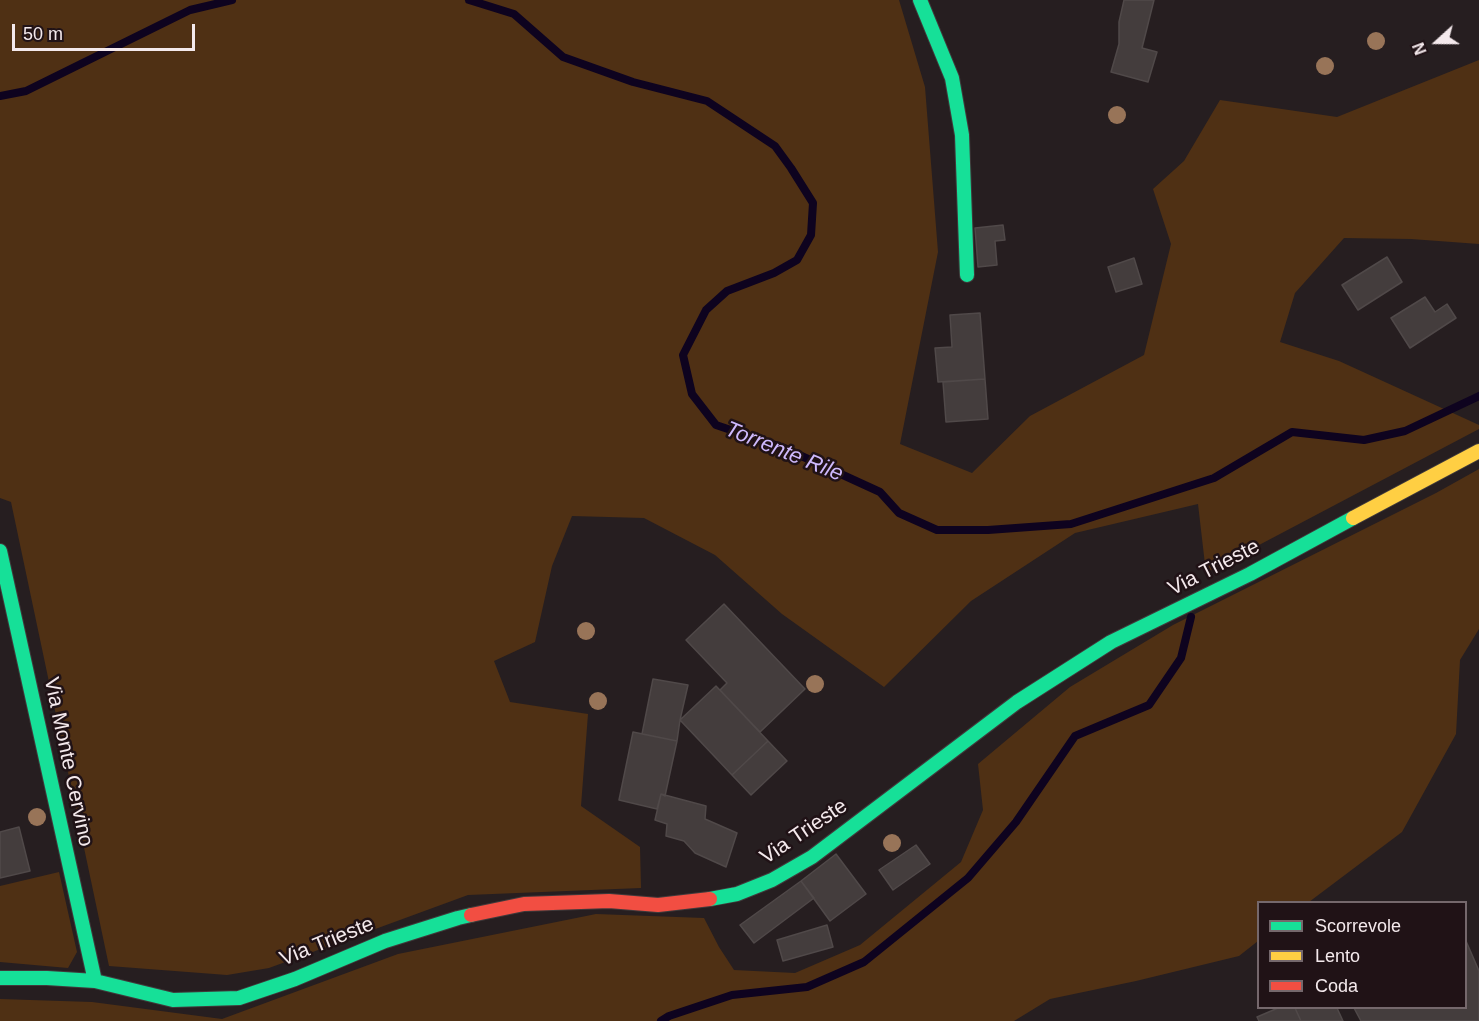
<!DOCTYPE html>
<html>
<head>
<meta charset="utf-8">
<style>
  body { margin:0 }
  #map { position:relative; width:1479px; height:1021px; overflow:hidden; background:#261e20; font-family:Helvetica,sans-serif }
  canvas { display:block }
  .legend { position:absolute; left:1257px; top:901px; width:210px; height:108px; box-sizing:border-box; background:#201216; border:2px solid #75686c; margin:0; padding:8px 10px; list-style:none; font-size:18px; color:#f4e9ec }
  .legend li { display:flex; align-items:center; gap:12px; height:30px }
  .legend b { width:30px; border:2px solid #75686c }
  .north { position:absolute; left:1407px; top:12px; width:60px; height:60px; -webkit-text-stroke:4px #201216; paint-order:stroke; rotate:249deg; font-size:16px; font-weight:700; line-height:24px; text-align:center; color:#f4e9ec }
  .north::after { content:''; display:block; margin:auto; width:21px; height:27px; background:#f4e9ec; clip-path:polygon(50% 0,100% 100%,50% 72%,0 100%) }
  .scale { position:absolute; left:12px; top:24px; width:183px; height:27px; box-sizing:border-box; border:3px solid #f4e9ec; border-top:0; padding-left:8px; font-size:18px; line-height:21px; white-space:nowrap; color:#f4e9ec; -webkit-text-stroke:4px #201216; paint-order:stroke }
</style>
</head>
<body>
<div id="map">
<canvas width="1479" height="1021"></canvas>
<ul class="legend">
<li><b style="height:8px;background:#16e098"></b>Scorrevole</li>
<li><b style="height:8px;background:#ffcf43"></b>Lento</li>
<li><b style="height:8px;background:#f24e42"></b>Coda</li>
</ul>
<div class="north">N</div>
<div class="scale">50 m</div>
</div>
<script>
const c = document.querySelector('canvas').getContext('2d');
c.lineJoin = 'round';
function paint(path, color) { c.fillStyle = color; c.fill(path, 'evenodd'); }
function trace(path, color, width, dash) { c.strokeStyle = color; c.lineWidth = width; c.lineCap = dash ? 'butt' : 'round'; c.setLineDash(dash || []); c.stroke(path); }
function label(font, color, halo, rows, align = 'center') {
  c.font = font + ' Helvetica,sans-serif'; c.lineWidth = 5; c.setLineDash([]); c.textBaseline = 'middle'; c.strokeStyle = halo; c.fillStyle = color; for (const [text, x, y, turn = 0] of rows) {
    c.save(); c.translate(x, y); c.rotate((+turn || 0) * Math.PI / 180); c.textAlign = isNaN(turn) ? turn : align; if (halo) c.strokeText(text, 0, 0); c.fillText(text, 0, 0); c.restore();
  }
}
const green = new Path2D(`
  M0 0H899L925 87 938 252 900 444 972 473 1030 416 1144 355 1171 244 1153 189 1184 161 1220 100 1337 117 1479 60V244L1411 239 1344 238 1295 293 1280 342 1339 361 1479 425V429L1206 573 1198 504 1075 533 971 601 884 687 782 614 715 555 644 518 572 516 552 566 535 642 494 661 510 702 588 714 581 806 640 847 641 888 468 895 269 968 227 975 109 966 11 502 0 498Z
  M1479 469V629L1460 660 1456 734 1402 832 1309 902H1258V941L1239 956 1136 981 1050 999 1014 1021H0V999L92 1002 222 1019 398 954 596 914 704 918 719 947 734 970 795 973 860 945 961 862 983 810 978 764 1070 687 1173 625 1436 493Z
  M59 872 77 952 68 968 0 962V886Z`);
const stream = new Path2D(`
  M469 0 514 14 563 57 633 82 707 101 775 146 791 168 813 203 811 235 797 260 774 273 727 291 706 310 683 355 692 394 716 425 784 448 880 492 899 513 937 530H988L1071 524 1214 478 1292 432 1364 440 1405 431 1479 396
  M0 96 26 91 190 10 232 0
  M661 1021 669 1016 732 995 807 987 864 962 968 878 1016 822 1075 736 1149 705 1181 658 1191 617`);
const building = new Path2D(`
  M1124 0H1154L1142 48 1157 52 1148 82 1111 72 1119 44V22Z
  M1003 225 1005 240 995 241 997 265 978 267 975 228Z
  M1387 257 1402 282 1358 310 1342 285Z
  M1134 258 1142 284 1116 292 1108 267Z
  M1425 297 1435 312 1447 304 1456 318 1410 348 1391 318Z
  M980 313 985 379 938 382 935 348 952 347 950 315Z
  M985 379 988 419 946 422 943 382Z
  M724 604 805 689 760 732 720 690 727 683 686 640Z
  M653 679 688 685 680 720 677 741 642 734Z
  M716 686 768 741 732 775 680 720Z
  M633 732 677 741 665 796 661 794 657 809 619 800Z
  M768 741 787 761 751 795 732 775Z
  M661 794 706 806 705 819 737 833 726 867 695 853 684 841 666 836 667 824 655 820Z
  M19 827 30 871 0 878V832Z
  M916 845 930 864 893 890 879 870Z
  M836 854 866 894 830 921 801 881Z
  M801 881 814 898 754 943 740 925Z
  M827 925 833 947 783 961 777 940Z
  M1466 941 1479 971V1021H1361L1354 1008H1466Z
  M1278 1008H1295L1301 1021H1259L1257 1017Z
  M1295 1008H1337L1343 1021H1301Z`);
const fast = new Path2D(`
  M920 0 952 78 962 135 967 275
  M0 551 95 981
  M710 899 737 894 772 880 812 857 1017 702 1111 642 1250 574 1353 518
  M0 978H47L95 981 173 1000 239 998 295 979 385 941 458 918 471 915`);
const slow = new Path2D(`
  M1353 518 1479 451`);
const jam = new Path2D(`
  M471 915 524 904 609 901 658 905 710 899`);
const trees = [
  [1376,41],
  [1325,66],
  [1117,115],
  [586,631],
  [815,684],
  [598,701],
  [37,817],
  [892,843]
];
const streetNames = [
  ["Via Trieste",1214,568,-27],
  ["Via Monte Cervino",68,762,78],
  ["Via Trieste",804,832,-34],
  ["Via Trieste",327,942,-22]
];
const waterNames = [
  ["Torrente Rile",784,452,22]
];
paint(green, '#4f3014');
trace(stream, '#0e031f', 8);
paint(building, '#443d3d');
trace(building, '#504949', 1.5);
trace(fast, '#403a3b', 16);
trace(slow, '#403a3b', 16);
trace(jam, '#403a3b', 16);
trace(fast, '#16e098', 14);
trace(slow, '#ffcf43', 14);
trace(jam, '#f24e42', 14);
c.fillStyle = '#987458';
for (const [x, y] of trees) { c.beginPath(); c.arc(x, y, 9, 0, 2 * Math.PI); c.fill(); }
label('21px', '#f4e9ec', '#201216', streetNames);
label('italic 22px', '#ceb9fc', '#201216', waterNames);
</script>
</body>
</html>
